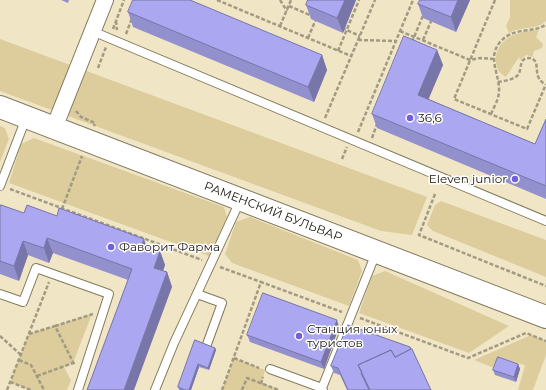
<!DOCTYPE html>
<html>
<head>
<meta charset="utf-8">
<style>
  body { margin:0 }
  canvas { display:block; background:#f0e6c6 }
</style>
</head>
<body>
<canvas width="546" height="390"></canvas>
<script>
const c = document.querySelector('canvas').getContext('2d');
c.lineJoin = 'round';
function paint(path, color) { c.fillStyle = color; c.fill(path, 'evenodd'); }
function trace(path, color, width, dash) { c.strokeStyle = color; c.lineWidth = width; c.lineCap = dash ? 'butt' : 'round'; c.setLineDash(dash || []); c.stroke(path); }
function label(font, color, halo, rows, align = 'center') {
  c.font = font + ' Montserrat,sans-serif'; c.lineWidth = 3; c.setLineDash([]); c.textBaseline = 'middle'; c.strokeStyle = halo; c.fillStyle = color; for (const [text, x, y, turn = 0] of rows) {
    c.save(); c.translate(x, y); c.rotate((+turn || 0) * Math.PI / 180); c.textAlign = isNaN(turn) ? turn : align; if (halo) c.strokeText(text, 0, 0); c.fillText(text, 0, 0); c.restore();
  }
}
const green = new Path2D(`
  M510 0H546V21C537 30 521 26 509 33L506 26 510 17Z
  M539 30 536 37 543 44 542 48 534 51 533 55 534 57 526 55 520 60 519 57 506 77C500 74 497 70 496 63 494 48 506 36 520 33 526 31 532 31 539 30Z
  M0 39 427 197 412 235 381 231 0 91Z
  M0 126 5 128 9 139 0 162Z
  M34 138 224 207 227 217 209 256 9 183 21 144Z
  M441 201 546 240V277L433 231 427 225 435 205Z
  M250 217 358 260 362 271 349 306 232 263 225 254 236 222Z
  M385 271 509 326 469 353 359 313 372 276Z
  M92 314 73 363 64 367 71 380 67 390H31L10 382 29 334Z
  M531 335 546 341V355L533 390H518L525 365 501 359 497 369 474 360Z
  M234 358 265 370 262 383 279 390H222Z`);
const path = new Path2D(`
  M217 0 351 56
  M280 0 287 11
  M495 0 454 99 527 129 546 84
  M289 6 312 16
  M116 21 117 30
  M280 26 291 0
  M342 28 360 36
  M113 29 124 0
  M400 31 470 60 480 58 494 59
  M126 34 132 18
  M308 38 316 19
  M358 40 396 41
  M423 40 432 19
  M412 42 424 13
  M338 51 359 0
  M98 68 106 47
  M498 82C504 81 512 80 517 76 524 69 516 57 532 58L536 62C538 74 535 76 545 85
  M76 111 81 117 95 123 94 126
  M491 114C494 107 499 99 499 91 500 74 486 57 501 41 515 26 535 34 546 24
  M325 118 375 0
  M358 132 413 0
  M372 138 377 124
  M342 159 347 147
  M10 189 202 260
  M435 194 419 235 546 286
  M62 209 82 156
  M220 267 261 282
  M360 318 468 358 526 333 546 341
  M55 326 93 314
  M29 334 55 326 75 366
  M0 336 21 355
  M234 358 259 368
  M19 360 31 365 44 390
  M37 376 73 363
  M10 382 31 390
  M261 384 263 377
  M7 390 49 282
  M222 390 261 282 342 312
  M242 390 247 378 279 390`);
const lane = new Path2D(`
  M92 31 546 221
  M0 186 26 118
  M0 294 23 302 36 268 109 294 78 390
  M197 294 222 303 206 347
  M270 369 322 388 323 390
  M322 388 376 253
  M155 390 174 343 240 201`);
const street = new Path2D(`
  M54 128 105 0`);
const secondary = new Path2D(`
  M0 107 546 317`);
const wall = new Path2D(`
  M61 0H69L68 3Z
  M308 0H356L343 33 311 19 306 5Z
  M470 0 456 32 423 18 418 4Z
  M128 12 322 55 327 70 314 102 133 27Z
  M437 50 443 65 428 99 535 144 546 119V199L377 128 372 114Z
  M0 208 24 213 146 246 160 251 165 265 163 271 167 272 172 287 128 280 53 253 49 263 28 255 19 281 0 274Z
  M348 325 431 390H347L340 375 334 373 331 366Z
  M339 327 324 369 250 342 247 335Z
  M195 340 215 348 216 350 209 370 199 367 191 390H179L178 387Z
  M518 364 520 369 516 382 495 375 493 370Z`);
const shadedWall = new Path2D(`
  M345 0H356L343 33 337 18Z
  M458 0H470L456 32 451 17Z
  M437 50 443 65 424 110 418 95Z
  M322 55 327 70 314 102 308 87Z
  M47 238 53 253 49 263 44 248Z
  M144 239 149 254 142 244Z
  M23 241 28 255 19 281 14 266Z
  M160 251 165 265 159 282 154 268Z
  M167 272 172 287 134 390H124Z
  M337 320 339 327 324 369 321 362Z
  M215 348 216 350 209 370 208 368Z
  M198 364 199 367 191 390H189Z
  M518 364 520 369 516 382 514 377Z`);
const building = new Path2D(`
  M133 0H190L322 55 308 87 128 12Z
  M308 0H345L337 18 306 5Z
  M420 0H458L451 17 418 4Z
  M404 36 437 50 418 95 535 144 546 119V186L372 114Z
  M1 205 24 213 27 205 57 216 59 208 144 239 142 244 160 251 154 268 167 272 124 390H87L132 269 47 238 44 248 23 241 14 266 0 261V208Z
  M263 293 337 320 321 362 247 335Z
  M348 325 410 347 411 349 395 357 391 350 358 365 362 372 361 373 369 390H348L338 368 331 366Z
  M195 340 215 348 208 368 198 364 189 390H185L178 387Z
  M412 349 431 390H370L358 365 391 350 395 357Z
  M498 357 518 364 514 377 493 370Z`);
const markers = [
  [410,118,4,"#735fda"],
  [515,179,4,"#735fda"],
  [111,247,4,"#735fda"],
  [299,336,4,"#735fda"]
];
const poiNames = [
  ["36,6",418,118],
  ["Eleven junior",507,179,"right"],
  ["Фаворит Фарма",119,247],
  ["Станция юных",307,329],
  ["туристов",307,343]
];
const streetNames = [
  ["РАМЕНСКИЙ БУЛЬВАР",273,212,21]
];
paint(green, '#ddcd9d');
trace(lane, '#82795c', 10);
trace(street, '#82795c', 18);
trace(secondary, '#82795c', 24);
trace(path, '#a29a82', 2.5, [4, 2]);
trace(lane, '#fff', 8);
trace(street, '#fff', 16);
trace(secondary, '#fff', 22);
paint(wall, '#9390ce');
paint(shadedWall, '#7875a8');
paint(building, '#aba7f0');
trace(building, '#7875a8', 1);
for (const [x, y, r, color] of markers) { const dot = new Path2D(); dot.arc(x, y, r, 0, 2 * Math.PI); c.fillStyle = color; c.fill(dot); trace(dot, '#fff', 1.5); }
label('12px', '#1b170c', '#fff', poiNames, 'left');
label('12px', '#1b170c', '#fff', streetNames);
</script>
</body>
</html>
